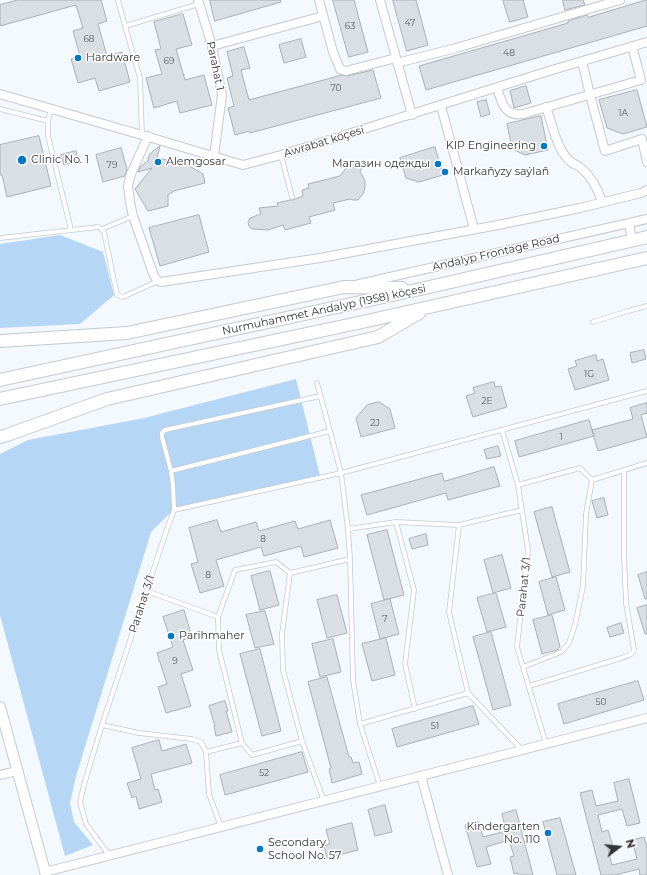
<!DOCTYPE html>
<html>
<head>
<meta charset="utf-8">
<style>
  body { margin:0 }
  #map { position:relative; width:647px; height:875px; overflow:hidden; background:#f4f9ff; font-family:Montserrat,sans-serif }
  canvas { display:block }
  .north { position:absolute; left:599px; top:827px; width:40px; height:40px; -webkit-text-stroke:3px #fff; paint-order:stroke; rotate:74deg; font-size:11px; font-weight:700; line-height:16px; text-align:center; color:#323436 }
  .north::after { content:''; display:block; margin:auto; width:14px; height:18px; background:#323436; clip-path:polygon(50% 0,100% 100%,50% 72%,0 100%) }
</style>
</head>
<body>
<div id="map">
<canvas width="647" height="875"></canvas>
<div class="north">N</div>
</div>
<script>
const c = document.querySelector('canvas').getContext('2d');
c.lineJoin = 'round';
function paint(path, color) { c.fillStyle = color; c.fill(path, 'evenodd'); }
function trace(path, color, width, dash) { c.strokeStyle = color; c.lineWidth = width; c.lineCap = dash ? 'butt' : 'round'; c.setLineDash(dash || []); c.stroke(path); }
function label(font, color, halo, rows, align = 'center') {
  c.font = font + ' Montserrat,sans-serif'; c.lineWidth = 3; c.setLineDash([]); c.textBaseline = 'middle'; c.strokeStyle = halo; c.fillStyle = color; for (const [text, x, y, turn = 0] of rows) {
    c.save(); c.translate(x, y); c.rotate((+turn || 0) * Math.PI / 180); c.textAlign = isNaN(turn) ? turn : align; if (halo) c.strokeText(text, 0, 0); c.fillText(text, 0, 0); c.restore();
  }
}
const green = new Path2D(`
  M60 235 103 252 114 295 80 324 0 328V244Z
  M296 379 320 476 169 514 151 532 76 776 70 803 74 822 93 845 65 856 0 615V454L28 440 144 418Z`);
const building = new Path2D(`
  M18 0H101L107 21 98 24 107 56 122 52 130 82 99 91 95 78 78 83 71 59 80 56 73 31 83 28 76 5 0 26V5Z
  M210 0H280L281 2 215 21Z
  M333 0H354L368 52 349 57Z
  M393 0H416L428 45 407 51Z
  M503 0H523L528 17 510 22Z
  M563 0H583L585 5 565 10Z
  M647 0V26L426 90 419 66 568 23V21L587 15 588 17Z
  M183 14 192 45 176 49 185 80 204 75 212 105 180 113 177 101 154 108 146 78 162 74 155 50 161 49 154 22Z
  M301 39 306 57 284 63 279 45Z
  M244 47 250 68 241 70 249 100 342 75 347 76 373 70 381 98 250 133 249 131 235 135 228 108 234 106 227 78 233 76 227 52Z
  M526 86 531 103 514 108 510 91Z
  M637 90 647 127 623 134 607 128 599 100Z
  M486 100 490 114 481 117 477 102Z
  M541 116 548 150 525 155 512 149 507 124Z
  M39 136 51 186 7 197 2 175H0V145Z
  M160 146 157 158 186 164 203 174 205 183 174 191 168 195V206L148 211 135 189 152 168 138 172 140 167 148 161 149 155Z
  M435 147 443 175 419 182 406 178 400 158Z
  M121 148 127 169 125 176 103 182 96 155Z
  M76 151 78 161 64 165 61 155Z
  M366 162 360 171 365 181V188L363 194 358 200H353L350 199 333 203 335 210 309 217 311 223 285 230 283 225 268 230 252 229 249 226 248 222 250 218 261 214 259 208 278 206 277 203 290 200H293L295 199 303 196 302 190 309 188 308 184 340 176 346 168Z
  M199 215 209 252 160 266 149 228Z
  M644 350 646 359 632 363 630 353Z
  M596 355 597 361 603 359 609 380 575 390 568 369 577 366 575 361Z
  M494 382 495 387 501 386 507 407 473 417 466 396 475 393 473 388Z
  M379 402 390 409 395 428 361 437 356 418 367 405Z
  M647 403V413L641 415 647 437 598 451 592 430 633 419 630 408Z
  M589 420 594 436 519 457 515 441Z
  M498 446 501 456 487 459 484 450Z
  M494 467 500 486 448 500 446 493 367 515 361 495 442 473 444 481Z
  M604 498 608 515 597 518 592 501Z
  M552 507 570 572 552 577 534 512Z
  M217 520 221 532 256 522 259 531 295 521 298 529 330 520 338 548 304 557 301 546 264 556 261 547 216 560 224 586 200 593 191 564 198 562 189 528Z
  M387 530 404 595 384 600 367 535Z
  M426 534 428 545 412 549 409 539Z
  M502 555 511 588 493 593 484 560Z
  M270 571 279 605 260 610 251 576Z
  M647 572V599H645L638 575Z
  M556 577 565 610 548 615 539 582Z
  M496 593 506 627 487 632 477 598Z
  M337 595 347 633 327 638 317 600Z
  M390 599 399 634 380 639 371 604Z
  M647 605V634H645L637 608Z
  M184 610 192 637 183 640 193 670 181 674 191 706 166 713 158 687 167 684 157 653 173 647 163 617Z
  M265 611 274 644 255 648 246 615Z
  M552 615 560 647 557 650 542 654 533 620Z
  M621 623 624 633 610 637 607 628Z
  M491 632 511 705 493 710 473 637Z
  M386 638 395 675 372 681 362 644Z
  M333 639 341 672 320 677 312 644Z
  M260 649 281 731 262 736 240 654Z
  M327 677 349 757H351L353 763 359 762 362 774 332 783 329 769 331 768 308 682Z
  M638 681 644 700 564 724 558 704Z
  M225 701 228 711H226L232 732 216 736 214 726H215L209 706Z
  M473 706 479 724 397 747 392 729Z
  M159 740 162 751 186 744 192 763 151 774 155 790 158 789 162 802 139 809 136 796 132 798 127 783 141 779 132 748Z
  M302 752 308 772 225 795 220 775Z
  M629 779 640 823 627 826 622 809 598 815 602 832 608 830 613 847 608 849 612 865 637 859 632 840 644 837 647 847V875H640L639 869 615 875H601L580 793 592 790 596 806 618 801 614 783Z
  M385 805 392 832 375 836 368 810Z
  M516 810 533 875H518V873L514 874 510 857 514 856 509 840 486 847 491 864 477 867 465 825 478 821 483 837 506 831 502 814Z
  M560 818 576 875H557L543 822Z
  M352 823 358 850 327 858 324 846 330 844 326 830Z`);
const service = new Path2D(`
  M118 0 125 26
  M0 109 48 121
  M51 109 48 121V136L71 230
  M142 135 140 78 125 26 199 4
  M281 155 292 197
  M102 229 133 216
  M0 238 99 227 104 232 117 295 123 297 158 281
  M593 322 628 311 647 306
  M317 383 330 431 341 473 348 529 350 559 353 680 360 724 380 786
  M502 430 518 485 528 550 517 647 546 744
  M171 471 162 437V433L165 430 320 396
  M518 485 580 468 592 480 647 463
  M174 510 173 485 171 471 330 431
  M396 522 414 590 405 664 415 709
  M459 525 449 612 468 693
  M348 529 396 522 459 525 522 510
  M290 573 282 634 283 670 302 741 324 801
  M147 591 218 617
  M523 667 561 652 569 643 575 625 583 586 586 514 592 480
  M529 686 618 659C624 657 632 656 634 650L626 603 624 556V470
  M360 724 468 693 522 750
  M102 725 139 733 192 739 201 742 206 752
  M242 743 252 755 302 741
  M221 827 209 794 206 752 242 743 219 650 218 617 235 570 276 562 290 573 350 559
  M109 855 86 824 80 802 85 781 102 725 166 532 174 510 341 473 647 391`);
const minor = new Path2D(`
  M198 0 212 46 222 95 214 156
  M319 0 333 52 340 69 346 71 396 58
  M380 0 412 115
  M212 46 323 16
  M582 61 590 95 605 151 642 139 647 162
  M397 63 456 48 620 0
  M497 88C502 102 504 117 523 114L641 80 632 46
  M0 94 142 135 243 165 281 155 552 70 647 42
  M441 106 474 229
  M546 107C552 123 556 147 568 159 571 163 577 165 581 168 592 177 598 189 602 202
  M148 136 131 174 128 186 130 202 133 216 154 276 158 281 161 282 320 258 498 225 580 208 641 193 647 190
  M629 223 632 240
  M359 284 647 219
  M0 775 17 771
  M421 776 448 875
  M45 872 647 718`);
const tertiary = new Path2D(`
  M0 707 46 875`);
const primary = new Path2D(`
  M0 341 127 333 344 287 402 288
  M0 380 425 288 647 237
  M0 399 358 323 647 258
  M0 437 7 435 107 399 378 337 419 313`);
const markers = [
  [78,58,4,"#0178c1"],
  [544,146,4,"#0178c1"],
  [22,160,5,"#0178c1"],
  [158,162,4,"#0178c1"],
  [438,164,4,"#0178c1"],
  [445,172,4,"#0178c1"],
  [171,636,4,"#0178c1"],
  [548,833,4,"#0178c1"],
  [260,849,4,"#0178c1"]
];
const numberNames = [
  ["47",410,23],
  ["63",350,26],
  ["68",89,39],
  ["48",509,53],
  ["69",169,61],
  ["70",336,88],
  ["1A",623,113],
  ["79",112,165],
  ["1G",589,374],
  ["2E",487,401],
  ["2J",375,423],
  ["1",561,437],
  ["8",263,539],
  ["8",208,575],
  ["7",385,619],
  ["9",175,661],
  ["50",601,702],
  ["51",435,726],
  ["52",264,773]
];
const poiNames = [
  ["Hardware",86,58],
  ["KIP Engineering",536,146,"right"],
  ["Clinic No. 1",31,160],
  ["Alemgosar",166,162],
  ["Магазин одежды",430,164,"right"],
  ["Markaňyzy saýlaň",453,172],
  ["Parihmaher",179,636],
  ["Kindergarten",540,827,"right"],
  ["No. 110",540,840,"right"],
  ["Secondary",268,843],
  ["School No. 57",268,856]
];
const streetNames = [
  ["Parahat 1",215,66,78],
  ["Awrabat köçesi",324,142,-17],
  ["Andalyp Frontage Road",496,253,-13],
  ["Nurmuhammet Andalyp (1958) köçesi",324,310,-12],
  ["Parahat 3/1",524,587,-84],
  ["Parahat 3/1",142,604,-72]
];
paint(green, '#b5d6f4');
paint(building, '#d9dfe4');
trace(building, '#abb0b5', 1);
trace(service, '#c4cacf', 5.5);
trace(minor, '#c4cacf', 10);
trace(tertiary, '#c4cacf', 12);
trace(primary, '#c4cacf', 14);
trace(service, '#fff', 4);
trace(minor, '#fff', 8);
trace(tertiary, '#fff', 10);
trace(primary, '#fff', 12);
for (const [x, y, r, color] of markers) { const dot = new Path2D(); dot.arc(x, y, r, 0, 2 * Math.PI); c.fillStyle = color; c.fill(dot); trace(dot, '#fff', 1.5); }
label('9px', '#5c5f62', null, numberNames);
label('11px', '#323436', '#fff', poiNames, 'left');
label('11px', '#323436', '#fff', streetNames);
</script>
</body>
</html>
